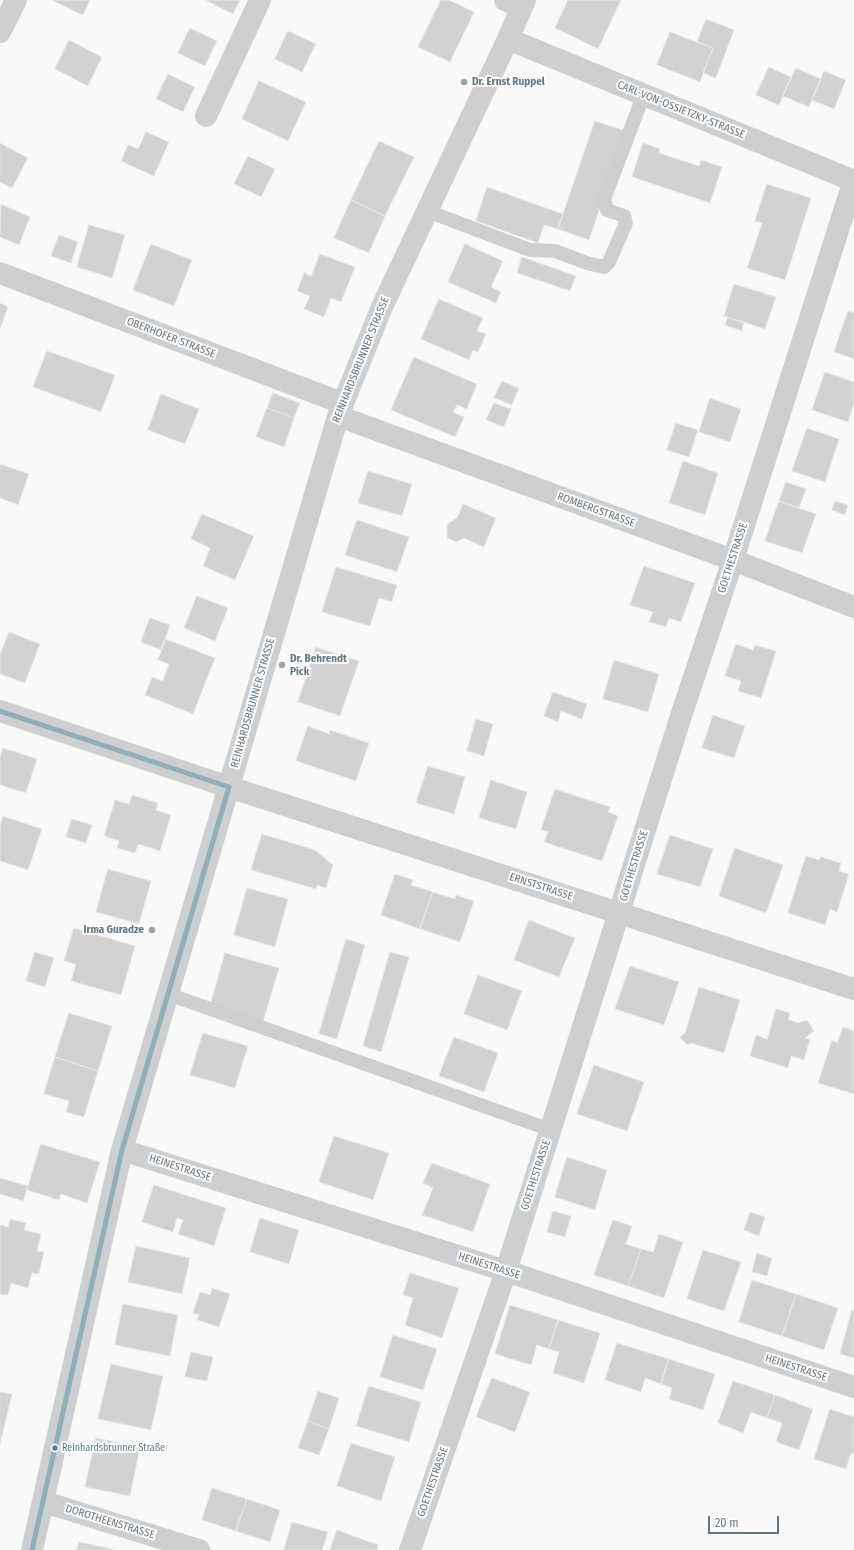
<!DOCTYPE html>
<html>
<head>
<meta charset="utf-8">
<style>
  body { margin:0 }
  #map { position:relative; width:854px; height:1550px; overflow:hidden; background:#f9f9f9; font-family:"Fira Sans Condensed",sans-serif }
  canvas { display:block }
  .scale { position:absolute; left:708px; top:1516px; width:71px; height:18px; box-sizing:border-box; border:2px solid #657683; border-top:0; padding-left:5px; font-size:12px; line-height:14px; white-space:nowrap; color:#657683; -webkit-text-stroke:3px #fff; paint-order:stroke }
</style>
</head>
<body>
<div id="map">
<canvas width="854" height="1550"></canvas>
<div class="scale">20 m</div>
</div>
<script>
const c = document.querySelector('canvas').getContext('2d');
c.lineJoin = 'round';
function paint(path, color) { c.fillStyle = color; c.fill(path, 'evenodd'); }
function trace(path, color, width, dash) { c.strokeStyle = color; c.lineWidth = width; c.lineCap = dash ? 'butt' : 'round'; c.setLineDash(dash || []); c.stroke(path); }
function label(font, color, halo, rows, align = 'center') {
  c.font = font + ' "Fira Sans Condensed",sans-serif'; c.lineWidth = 4; c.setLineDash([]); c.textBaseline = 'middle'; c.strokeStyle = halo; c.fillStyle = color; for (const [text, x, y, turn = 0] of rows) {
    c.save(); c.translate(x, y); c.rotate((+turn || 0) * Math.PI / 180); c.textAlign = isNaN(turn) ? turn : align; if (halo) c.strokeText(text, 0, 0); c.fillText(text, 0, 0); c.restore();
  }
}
const building = new Path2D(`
  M52 0H90L83 15Z
  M206 0H240L233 14Z
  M441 0H449L474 12 450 62 418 47Z
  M568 0H621L598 49 555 28Z
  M706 19 734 30 716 78 703 73 713 48 697 42Z
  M190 28 217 41 205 66 178 53Z
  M288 31 316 44 302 72 275 59Z
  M670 32 713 48 700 82 657 65Z
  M69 40 102 57 88 86 55 69Z
  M769 67 791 77 779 105 756 95Z
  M796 68 821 79 809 107 783 96Z
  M824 71 846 80 834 109 812 100Z
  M168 74 195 87 183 112 156 99Z
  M259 81 306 102 288 141 242 119Z
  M595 121 626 131 589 240 558 229Z
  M146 132 169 142 154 176 121 161 128 145 138 149Z
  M379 141 414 157 385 216 351 200Z
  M0 143 28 158 12 188 0 182Z
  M643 143 660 149 659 153 699 166 701 160 722 167 710 203 632 177Z
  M248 156 275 169 261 197 234 184Z
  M767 184 811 198 785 280 747 268 762 223 755 221Z
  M487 187 563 214 558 229 544 225 538 243 476 221Z
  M351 200 385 216 369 253 334 238Z
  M1 204 30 217 19 245 0 237Z
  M89 225 125 235 112 278 77 267Z
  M59 235 78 242 71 263 51 256Z
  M151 244 192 260 174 306 133 290Z
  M465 244 503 261 491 287 501 292 496 303 448 282Z
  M320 254 355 267 341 302 331 298 324 317 304 309 310 296 297 291 304 273 311 276Z
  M522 257 576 276 570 291 517 273Z
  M734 284 776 297 765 329 724 316Z
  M439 299 483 318 477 331 486 334 478 352 473 350 469 360 421 339Z
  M0 303 8 307 0 329Z
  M848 311 854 313V359L834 352Z
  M728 317 744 323 742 331 725 325Z
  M47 351 115 375 101 412 33 387Z
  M414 357 477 384 467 409 457 405 453 412 464 417 455 437 391 410Z
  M825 372 854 382V403L848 422 812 410Z
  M502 381 519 388 512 405 494 398Z
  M273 393 300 403 294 418 267 408Z
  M161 394 199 409 185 444 148 430Z
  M710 398 741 409 730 442 699 432Z
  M494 403 511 409 504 427 486 420Z
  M267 408 294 418 284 447 256 437Z
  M676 423 698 430 689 457 667 450Z
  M807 428 839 439 825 482 792 471Z
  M683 461 718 473 705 515 669 503Z
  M0 464 29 474 18 505 0 498Z
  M368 471 412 484 402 516 358 503Z
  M786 482 806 489 799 508 779 501Z
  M779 501 816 514 802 553 765 541Z
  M835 501 848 505 845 515 832 510Z
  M463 504 496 518 484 547 464 538 457 542 447 538V524L457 518Z
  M202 514 254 536 235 580 203 566 210 548 191 539Z
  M357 520 409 537 397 572 345 555Z
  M644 566 695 583 681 622 669 618 666 627 649 622 653 612 630 605Z
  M336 567 397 585 392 602 379 598 370 626 322 612Z
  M197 596 228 608 215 641 184 628Z
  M150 618 170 625 161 650 141 642Z
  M9 632 40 644 25 683 0 674V655Z
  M166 639 215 658 193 714 145 695 152 677 163 681 169 664 158 660Z
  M736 644 753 650 755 645 776 651 761 698 738 691 741 681 725 676Z
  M316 647 359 661 340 716 298 702Z
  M614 660 659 674 648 712 603 699Z
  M553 692 587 704 582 719 561 711 558 722 544 716Z
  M713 715 745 726 734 758 702 748Z
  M476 719 493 724 484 756 467 751Z
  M308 726 329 734 330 730 369 743 356 781 296 761Z
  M3 748 37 759 26 793 0 785V758Z
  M428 766 465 777 454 814 416 803Z
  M491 780 527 792 516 829 479 818Z
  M555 789 610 807 608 812 618 816 602 861 544 842 548 832 541 830Z
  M132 795 158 803 156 810 171 815 160 851 138 844 135 853 117 848 119 841 104 836 115 800 129 804Z
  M3 816 42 829 28 870 0 861V826Z
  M72 819 92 825 86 843 66 837Z
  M262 834 315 850 333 865 326 888 317 885 316 889 251 870Z
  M670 835 713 849 700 887 657 874Z
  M735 848 783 865 766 913 719 896Z
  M806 856 819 860 821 857 841 863 839 871 849 874 837 912 830 909 825 925 788 913Z
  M108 869 151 881 139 924 96 912Z
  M395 874 413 880 411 885 433 892 420 929 381 915Z
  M247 888 288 899 275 947 234 935Z
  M433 892 455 899 456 895 474 901 460 942 420 929Z
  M529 920 575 938 559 977 514 960Z
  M74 928 135 946 121 995 71 981 76 964 64 961Z
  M346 939 365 945 337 1039 319 1034Z
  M35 952 54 958 45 987 26 981Z
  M390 952 409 957 381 1052 363 1046Z
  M225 953 279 968 263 1022 210 1007Z
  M630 966 679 982 664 1025 615 1009Z
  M478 975 522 991 507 1030 464 1014Z
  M699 987 740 1000 724 1053 691 1043 687 1045 680 1037 685 1033Z
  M776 1009 790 1013 788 1020 798 1023 807 1020 814 1031 805 1038 810 1039 804 1060 791 1056 788 1068 750 1056 756 1035 767 1039Z
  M69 1013 112 1026 98 1071 55 1057Z
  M843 1027 854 1031V1094L818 1083 832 1040 837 1043Z
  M203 1033 248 1046 235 1088 190 1075Z
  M454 1037 498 1053 484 1092 439 1076Z
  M55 1057 98 1071 84 1117 66 1112 69 1101 44 1094Z
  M594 1065 644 1082 627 1131 577 1114Z
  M334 1136 389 1153 373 1200 319 1182Z
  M41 1144 100 1162 87 1203 61 1194 59 1200 27 1190Z
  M567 1157 607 1170 595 1210 555 1197Z
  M432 1163 490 1184 473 1232 422 1215 433 1188 423 1183Z
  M0 1178 28 1186 23 1201 0 1194Z
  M154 1185 226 1208 214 1246 178 1234 183 1220 177 1218 173 1232 142 1222Z
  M553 1211 571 1216 565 1237 547 1232Z
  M750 1212 765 1217 759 1236 744 1230Z
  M260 1218 299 1230 289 1264 250 1252Z
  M10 1219 26 1223 24 1230 41 1234 37 1251 44 1252 39 1274 32 1273 28 1288 11 1283 8 1295 0 1294V1225L8 1227Z
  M613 1220 632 1226 626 1244 641 1249 628 1286 594 1275Z
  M659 1234 683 1242 664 1298 628 1286 641 1249 653 1252Z
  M136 1246 190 1258 182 1294 128 1282Z
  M703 1250 741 1262 724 1311 687 1299Z
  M757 1253 772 1258 767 1276 752 1272Z
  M410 1273 459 1288 442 1338 405 1325 413 1298 403 1295Z
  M752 1280 796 1294 782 1336 739 1322Z
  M212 1288 230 1294 219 1327 197 1320 199 1315 193 1313 200 1292 210 1295Z
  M796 1294 838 1308 824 1350 782 1336Z
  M123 1304 178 1315 170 1356 115 1345Z
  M510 1305 558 1320 549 1349 537 1345 531 1365 495 1354Z
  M852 1310 854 1311V1358L840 1354Z
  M558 1320 600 1333 584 1383 553 1373 559 1352 549 1349Z
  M393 1335 437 1349 423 1390 380 1377Z
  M617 1343 669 1359 661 1384 645 1378 641 1392 605 1380Z
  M191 1352 213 1357 207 1381 185 1377Z
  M669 1359 715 1374 703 1410 669 1399 672 1388 661 1384Z
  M111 1364 163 1376 151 1430 98 1419Z
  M492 1378 530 1392 515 1432 476 1417Z
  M733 1381 775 1395 767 1418 751 1412 743 1433 718 1423Z
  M369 1386 421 1402 409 1442 356 1426Z
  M318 1391 339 1398 329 1429 308 1421Z
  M0 1392 12 1394 0 1444Z
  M775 1395 813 1409 799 1450 776 1442 782 1423 767 1418Z
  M830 1409 854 1417V1454L851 1453 846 1469 814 1459Z
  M308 1421 329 1429 319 1455 298 1448Z
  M96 1438 140 1447 130 1496 85 1487Z
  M351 1443 395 1457 381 1501 337 1486Z
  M212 1488 247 1499 236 1531 202 1520Z
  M247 1499 280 1510 270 1542 236 1531Z
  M292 1522 328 1532 322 1550H284Z
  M337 1530 378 1545 377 1550H330Z
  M79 1542 117 1550H77Z`);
const service = new Path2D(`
  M427 211 530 250 555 251 587 263 604 267 609 262 626 223 624 216 607 210 604 199 644 94
  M168 994 551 1130`);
const minor = new Path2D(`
  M505 0 521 8
  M0 32 16 0
  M508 39 854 181
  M206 116 260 0
  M0 273 342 403
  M338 416 733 560 854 607
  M0 711 229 787 854 989
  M122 1150 506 1271 854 1387
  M44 1502 199 1550
  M410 1550 506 1271 680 719 733 560 854 180`);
const tertiary = new Path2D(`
  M32 1550 122 1150 338 416 381 309 508 39 525 0`);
const bus1 = new Path2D(`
  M0 711 229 787
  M32 1550 122 1150 229 787`);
const markers = [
  [464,82,4,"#99a4ac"],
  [282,665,4,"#99a4ac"],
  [152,930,4,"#99a4ac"],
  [55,1448,3.5,"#657683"]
];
const busNames = [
  ["Reinhardsbrunner Straße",62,1448]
];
const poiNames = [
  ["Dr. Ernst Ruppel",472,82],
  ["Dr. Behrendt",290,659],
  ["Pick",290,672],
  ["Irma Guradze",144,930,"right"]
];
const streetNames = [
  ["CARL-VON-OSSIETZKY-STRASSE",681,110,22],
  ["OBERHOFER STRASSE",171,338,21],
  ["REINHARDSBRUNNER STRASSE",361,360,-68],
  ["ROMBERGSTRASSE",596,510,20],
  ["GOETHESTRASSE",733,558,-72],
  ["REINHARDSBRUNNER STRASSE",253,703,-74],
  ["GOETHESTRASSE",634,866,-73],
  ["ERNSTSTRASSE",541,887,18],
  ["HEINESTRASSE",180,1168,18],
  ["GOETHESTRASSE",536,1175,-72],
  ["HEINESTRASSE",489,1266,18],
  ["HEINESTRASSE",796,1368,18],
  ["GOETHESTRASSE",433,1482,-71],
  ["DOROTHEENSTRASSE",110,1522,17]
];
paint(building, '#d0d2d3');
trace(building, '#e8e8e8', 1);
trace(service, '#cecfd0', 14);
trace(minor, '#cecfd0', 22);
trace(tertiary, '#cecfd0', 22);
trace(bus1, '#91aebb', 5);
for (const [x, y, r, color] of markers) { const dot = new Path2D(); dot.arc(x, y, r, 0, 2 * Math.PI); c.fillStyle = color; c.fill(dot); trace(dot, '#fff', 1.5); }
label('10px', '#657683', '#fff', busNames, 'left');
label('bold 11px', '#657683', '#fff', poiNames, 'left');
label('11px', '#657683', '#fff', streetNames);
</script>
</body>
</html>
